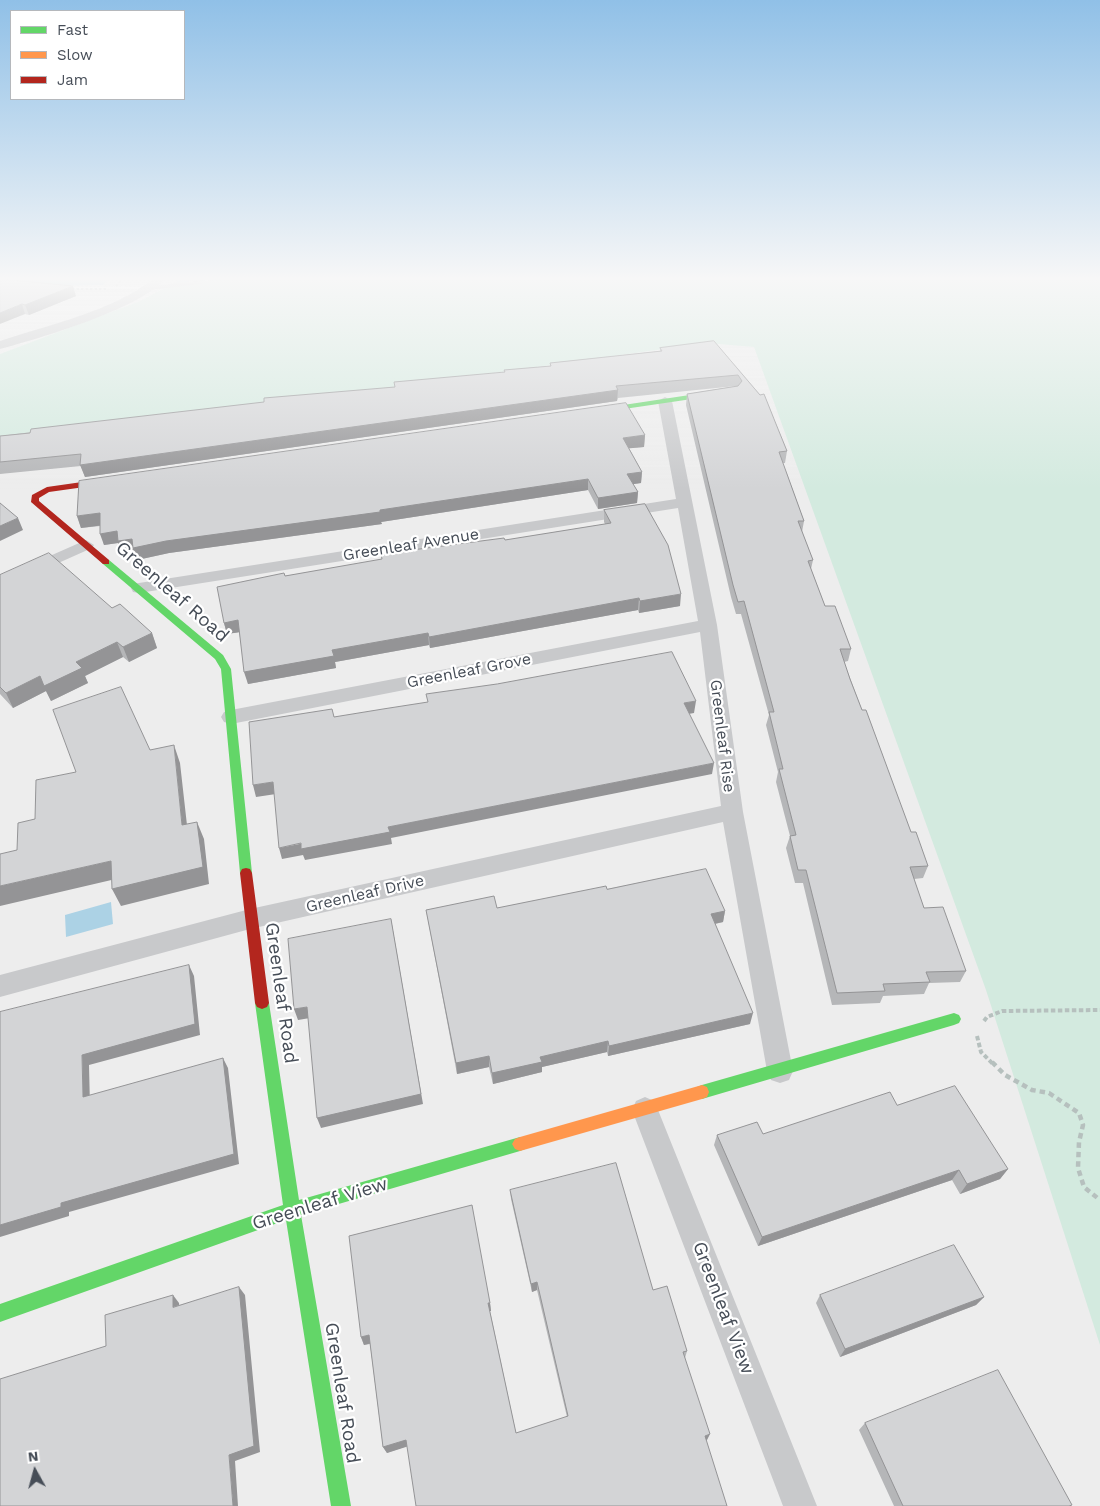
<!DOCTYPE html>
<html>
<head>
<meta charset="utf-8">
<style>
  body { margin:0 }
  #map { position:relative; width:1100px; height:1506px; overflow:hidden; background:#ededed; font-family:"Work Sans",sans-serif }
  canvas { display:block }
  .legend { position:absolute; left:10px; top:10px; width:175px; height:90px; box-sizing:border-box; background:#fff; border:1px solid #b5b8bc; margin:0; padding:6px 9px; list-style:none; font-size:15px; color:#464d57 }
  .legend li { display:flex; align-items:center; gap:10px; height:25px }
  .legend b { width:25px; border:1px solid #b5b8bc }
  .north { position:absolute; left:10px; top:1446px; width:50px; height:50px; -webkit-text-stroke:4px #fff; paint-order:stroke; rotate:353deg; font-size:14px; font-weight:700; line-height:20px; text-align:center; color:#464d57 }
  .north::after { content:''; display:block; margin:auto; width:18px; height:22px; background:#464d57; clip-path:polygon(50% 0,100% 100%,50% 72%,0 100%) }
</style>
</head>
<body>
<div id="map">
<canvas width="1100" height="1506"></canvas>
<ul class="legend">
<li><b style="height:6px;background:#63d668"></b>Fast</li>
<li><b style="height:6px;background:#ff974d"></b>Slow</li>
<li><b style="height:6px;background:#b3261e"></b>Jam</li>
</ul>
<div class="north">N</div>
</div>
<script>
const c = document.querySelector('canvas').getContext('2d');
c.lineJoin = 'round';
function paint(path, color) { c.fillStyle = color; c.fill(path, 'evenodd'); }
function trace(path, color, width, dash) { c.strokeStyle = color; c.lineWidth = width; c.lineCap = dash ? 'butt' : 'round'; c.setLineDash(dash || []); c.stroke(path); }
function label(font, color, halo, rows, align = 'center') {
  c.font = font + ' "Work Sans",sans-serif'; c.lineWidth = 4.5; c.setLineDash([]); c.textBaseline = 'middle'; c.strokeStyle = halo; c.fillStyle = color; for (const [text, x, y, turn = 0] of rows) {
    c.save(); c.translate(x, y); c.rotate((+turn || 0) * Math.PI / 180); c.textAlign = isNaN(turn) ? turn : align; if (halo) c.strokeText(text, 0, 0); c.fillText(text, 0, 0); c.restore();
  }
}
const green = new Path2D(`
  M226 279H1100V1345L986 990 754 347 706 343 0 443V354L140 301 174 283Z`);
const water = new Path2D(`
  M0 279H226L174 283 63 286Z
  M111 902 113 924 66 937 65 915Z`);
const pier = new Path2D(`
  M109 279H180L175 284 101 287Z`);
const pathFar2 = new Path2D(`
  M116 286 122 279
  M72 289H108`);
const pathFar1 = new Path2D(`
  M984 1021 987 1017 1002 1011 1100 1010
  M977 1036 981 1052 993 1064`);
const path = new Path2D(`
  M992 1062 1005 1075 1032 1090 1049 1093 1079 1113 1083 1125 1079 1142 1078 1168 1084 1187 1100 1200`);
const lane = new Path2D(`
  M199 281 202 283 201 284 149 290 146 288 149 286Z`);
const street = new Path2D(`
  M153 279H165C142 308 38 339 0 349V341C48 325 113 311 153 279Z
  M665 397 672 401 717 625 743 812 793 1071 789 1080 780 1083 771 1080 767 1071 723 822 250 929 0 997V975L250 909 721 806 700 632 231 724 224 722 221 717 224 712 231 710 698 621 678 508 139 593 133 592 131 588 133 584 139 583 676 499 658 401Z
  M86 540 94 545 92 548 0 589V578Z
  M645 1097 654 1101 658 1110 817 1506H783L632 1110 636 1101Z`);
const fast = new Path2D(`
  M723 390 727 392 726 394 590 414 586 412 590 410Z
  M106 559 109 560 223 655 231 669 252 873 250 877 246 878 242 877 240 873 221 669 215 659 103 564 101 562Z
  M262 997 267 999 269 1003 299 1200 520 1137 525 1139 528 1144 525 1149 520 1151 301 1215 351 1506H331L286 1220 0 1322V1304L283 1205 255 1003 257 999Z
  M954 1013 959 1015 961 1019 959 1023 954 1025 702 1099 697 1097 695 1092 697 1087 702 1085Z`);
const slow = new Path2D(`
  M702 1085 707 1087 709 1092 707 1097 702 1099 520 1151 515 1149 512 1144 515 1139 520 1137Z`);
const jam = new Path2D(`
  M117 477 121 480 120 482 49 492 39 498V501L109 560V564H103L31 502 32 495 47 487Z
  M246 868 250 869 252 873 269 1003 267 1007 262 1009 257 1007 255 1003 240 873 242 869Z`);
const wall = new Path2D(`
  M0 279 76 296 29 315 25 314Z
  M714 341 760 395 787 451 785 463H783L804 521 802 532 813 560 811 569 825 606 851 649 848 661 844 662 862 710 911 832 928 866 923 878 914 879 924 908 966 971 960 982 929 983 924 994 883 996 880 1003 832 1005 803 883H795L786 848 790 836 776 782 778 772 766 725 769 715 741 614H736L731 597 686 405 687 394 736 386 618 398 617 401 85 477 81 466 0 474V436L395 387 504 372V370L550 366V363L660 351V348Z
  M645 435 644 447 629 448 642 472 641 483 633 484 638 492 637 503 598 509 588 490 381 522 382 524 169 553 137 560 134 551 122 553 118 543 104 545 100 526 81 528 77 516Z
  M604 510 680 606 639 613 638 610 430 648 429 645 335 662 336 668 248 684 239 632 227 634 224 623 285 576 605 524 604 522Z
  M0 575 112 608 152 633 157 648 129 662 123 657 85 676 88 683 51 701 46 691 13 708 0 694Z
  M607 889 725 911 723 922 715 924 750 1024 608 1056 607 1052 542 1067V1072L493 1084 489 1067 457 1074 426 910 497 908Z
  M897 1105 1008 1169 1000 1179 960 1194 952 1180 758 1246 714 1145 717 1135 763 1134Z
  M510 1190 653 1290 687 1351 685 1358 707 1440 407 1446 387 1453 383 1447 370 1344 364 1345 361 1337 490 1303 491 1311H490L516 1433 567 1417 537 1290 532 1292 511 1199Z
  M820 1295 984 1297 976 1305 840 1357 816 1303Z
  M865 1423 1069 1506H894L859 1430Z`);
const shadedWall = new Path2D(`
  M73 286 76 296 29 315 25 305Z
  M22 304 25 314 0 324V313Z
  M618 390 617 401 85 477 80 465Z
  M645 435 644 447 622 449 623 438Z
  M642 472 641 483 627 485V474Z
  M588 479V490L381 522 382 524 169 553 137 560 134 551 122 553 118 543 104 545 100 534 117 531 132 539 166 541 380 510Z
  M638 492 637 503 598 509V498Z
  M100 513 104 525 81 528 77 516Z
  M18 518 23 530 0 541V526Z
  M681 594 680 606 639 613 640 601Z
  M639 598 638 610 430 648 429 637Z
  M238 620 241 632 227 634 224 623Z
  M152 633 157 648 129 662 123 647Z
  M428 633 429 645 335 662 336 668 248 684 244 672 332 650Z
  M117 642 123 657 85 676 88 683 51 701 46 691 13 708 6 693 40 676 76 662Z
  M696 701 694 713 683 715 684 703Z
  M174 745 180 763 189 843 182 825Z
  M714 763 712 774 391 838 392 844 305 860 303 855 282 859 279 848Z
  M273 782 276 794 256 797 253 785Z
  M197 822 204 839 209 884 121 906 112 889Z
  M111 861 120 878 0 906V886Z
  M725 911 723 922 709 925 711 914Z
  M391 919 423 1104 321 1128 317 1118Z
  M189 965 194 976 200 1035 89 1065 90 1107 83 1097 82 1055Z
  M307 1007 310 1018 298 1020 294 1009Z
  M753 1013 750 1024 608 1056 609 1046Z
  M608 1041 607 1052 542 1067V1072L493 1084 492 1073 540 1057Z
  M489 1056V1067L457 1074 456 1063Z
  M223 1058 228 1068 239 1164 69 1212V1216L0 1237V1225L61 1203Z
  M1008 1169 1000 1179 960 1194 967 1184Z
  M959 1170 952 1180 758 1246 762 1237Z
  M537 1282V1290L532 1292 531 1284Z
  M239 1287 245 1295 260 1452 235 1461 238 1506H233L229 1455Z
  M173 1295 179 1303 180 1315 173 1307Z
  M984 1297 976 1305 840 1357 845 1349Z
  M488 1303H490L491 1311H489Z
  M369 1335 372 1343 364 1345 361 1337Z
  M710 1434 707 1440 702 1442 705 1436Z
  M406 1440 409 1446 387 1453 383 1447Z`);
const building = new Path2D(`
  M0 279H1L73 286 25 305 22 304 0 313Z
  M714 341 760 395 764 394 776 424 787 451 779 452 804 521H798L813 560 808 561 825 606H835L851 649H840L850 679 862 710H866L911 832H916L928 866 910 867 924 908 943 907 966 971 926 972 930 982 883 984 885 991 837 993 806 870H798L790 836 796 835 779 769H783L769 712H774L744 601 738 602 733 585 687 394 738 386 742 381 738 375 616 386 618 390 80 465 81 454 0 462V436L30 433 31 429 264 402V398L395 387 394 382 505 372 504 370 551 366 550 363 662 351 660 348Z
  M626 403 645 435 623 438 642 472 627 474 638 492 598 498 588 479 380 510V512L166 541 133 548 132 539 118 541 117 531 100 534V513L77 516 79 481Z
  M0 503 18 518 0 526Z
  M645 504 668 545 681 594 640 601 639 598 429 637 428 633 332 650 334 656 244 672 238 620 224 623 217 587 284 573 285 576 382 559 381 554 504 538 505 540 611 523 604 510Z
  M49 553 112 608 120 604 152 633 123 647 117 642 76 662 82 668 44 686 40 676 6 693 0 687V575Z
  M672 652 696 701 684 703 714 763 388 827 390 832 301 849V843L279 848 273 782 253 785 249 722 332 709 334 717 383 709 428 702 426 694 497 684Z
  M121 687 150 750 174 745 182 825 197 822 203 867 112 889 111 861 0 886V854L17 850 18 823 35 819 36 780 76 772 53 710Z
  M706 869 725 911 711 914 753 1013 609 1046 608 1041 540 1057 542 1062 492 1073 489 1056 456 1063 426 910 494 896 497 908 606 886 607 889Z
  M391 919 421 1094 317 1118 307 1007 294 1009 288 939Z
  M189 965 195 1024 82 1055 83 1097 223 1058 234 1154 61 1203V1207L0 1225V1012Z
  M955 1086 1008 1169 967 1184 959 1170 762 1237 717 1135 757 1122 763 1134 890 1092 897 1105Z
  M616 1163 653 1290 667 1286 687 1351 683 1352 710 1434 705 1436 727 1506H416L406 1440 383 1447 369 1335 361 1337 349 1236 472 1205 490 1303H488L516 1433 568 1416 537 1282 531 1284 510 1190Z
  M954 1245 984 1297 845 1349 820 1295Z
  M239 1287 254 1446 229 1455 233 1506H0V1379L106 1346 105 1315 173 1295V1307Z
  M998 1370 1072 1505 1069 1506H903L865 1423Z`);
const streetNames = [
  ["Greenleaf Avenue",411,545,-9],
  ["Greenleaf Grove",469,671,-11],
  ["Greenleaf Rise",722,736,83],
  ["Greenleaf Drive",365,894,-13]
];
const nearStreetnames = [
  ["Greenleaf Road",172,592,41],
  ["Greenleaf Road",281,993,82],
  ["Greenleaf View",320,1204,-17],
  ["Greenleaf View",723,1308,69],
  ["Greenleaf Road",342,1393,81]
];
paint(green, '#d3eadf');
paint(water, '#acd2e5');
paint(pier, '#ededed');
trace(pathFar2, '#b6c0be', 2, [2.5, 2]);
trace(pathFar1, '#b6c0be', 4, [4.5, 2.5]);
trace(path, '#b6c0be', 4.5, [5.5, 4]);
paint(lane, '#c8c9cb');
paint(street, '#c8c9cb');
paint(fast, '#63d668');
paint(slow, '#ff974d');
paint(jam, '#b3261e');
paint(wall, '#b5b6b8');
paint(shadedWall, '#949496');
paint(building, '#d3d4d6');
trace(building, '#949496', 1);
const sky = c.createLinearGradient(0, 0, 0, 489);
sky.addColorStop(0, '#90c0e7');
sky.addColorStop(0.57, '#f7f7f7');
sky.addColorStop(1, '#f7f7f700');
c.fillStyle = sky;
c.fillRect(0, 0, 1100, 489);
label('16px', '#464d57', '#fff', streetNames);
label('19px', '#464d57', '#fff', nearStreetnames);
</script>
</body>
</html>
